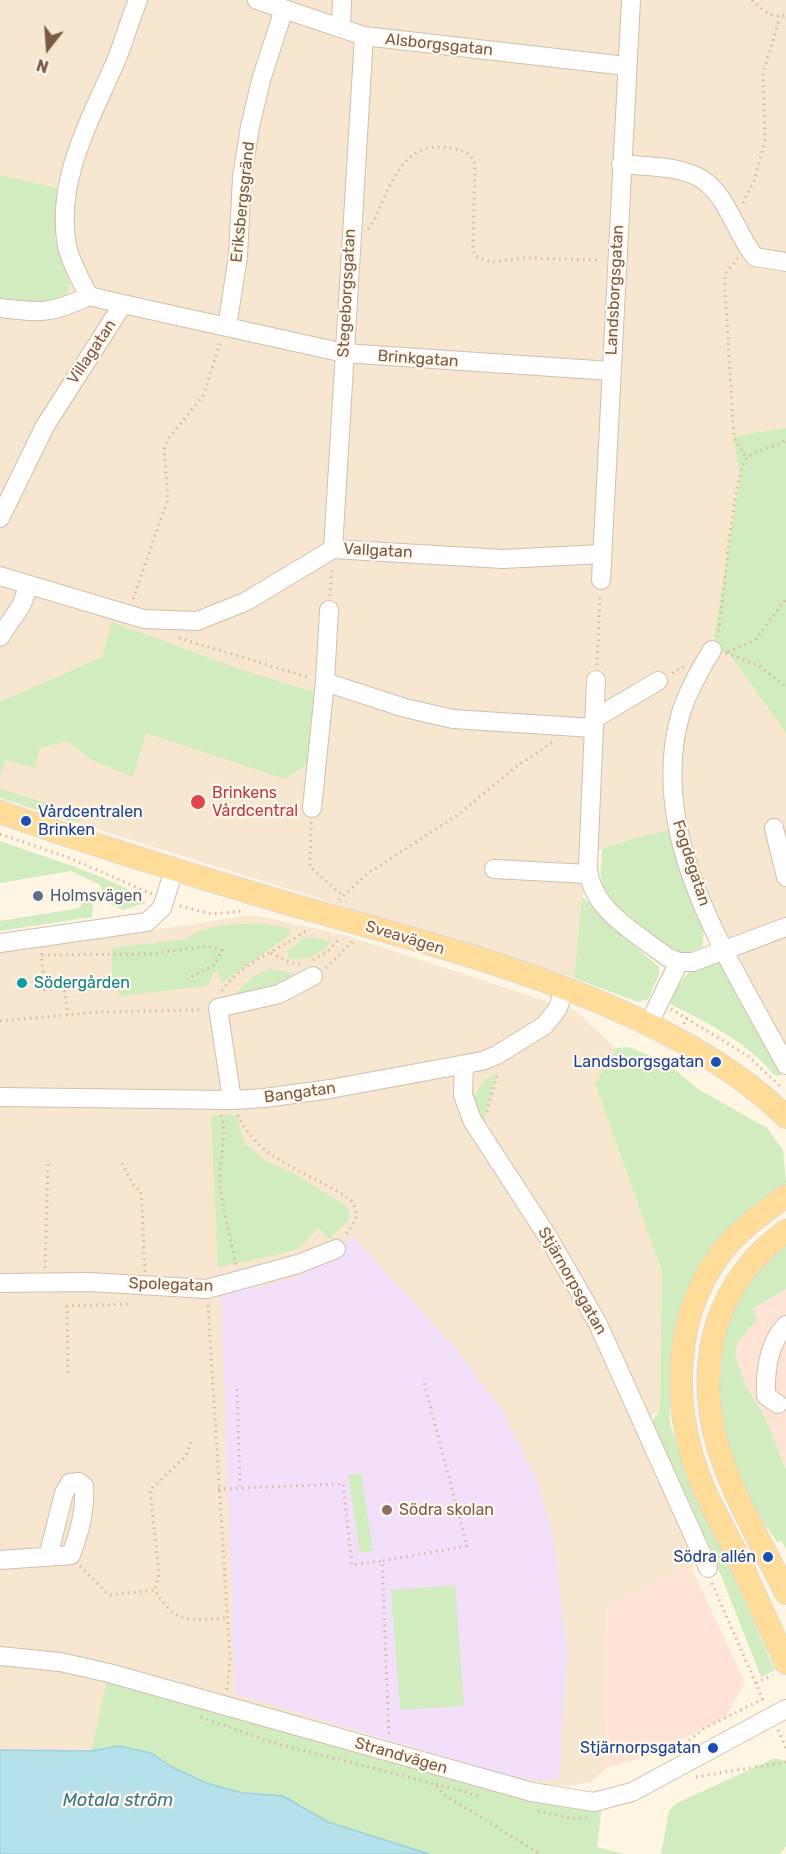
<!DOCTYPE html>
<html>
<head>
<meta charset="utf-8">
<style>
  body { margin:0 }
  #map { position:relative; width:786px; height:1854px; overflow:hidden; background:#fef5e3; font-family:Rubik,sans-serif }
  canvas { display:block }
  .north { position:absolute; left:18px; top:18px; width:60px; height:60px; -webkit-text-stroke:4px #fff8eb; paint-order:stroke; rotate:197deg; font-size:16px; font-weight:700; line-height:24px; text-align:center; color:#795a46 }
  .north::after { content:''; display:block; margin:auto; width:21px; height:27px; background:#795a46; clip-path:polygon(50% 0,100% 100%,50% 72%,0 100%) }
</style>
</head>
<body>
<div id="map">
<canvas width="786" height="1854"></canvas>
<div class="north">N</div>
</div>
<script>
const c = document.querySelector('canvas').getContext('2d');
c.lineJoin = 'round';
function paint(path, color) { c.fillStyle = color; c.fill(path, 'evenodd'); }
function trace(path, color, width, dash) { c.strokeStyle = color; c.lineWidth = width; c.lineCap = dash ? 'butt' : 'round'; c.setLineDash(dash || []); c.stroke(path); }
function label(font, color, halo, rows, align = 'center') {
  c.font = font + ' Rubik,sans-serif'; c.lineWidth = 4.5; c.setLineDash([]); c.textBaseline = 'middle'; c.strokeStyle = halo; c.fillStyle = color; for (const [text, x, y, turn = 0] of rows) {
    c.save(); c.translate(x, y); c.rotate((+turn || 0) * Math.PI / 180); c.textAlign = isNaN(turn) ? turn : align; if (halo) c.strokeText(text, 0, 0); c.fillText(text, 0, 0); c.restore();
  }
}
const residential = new Path2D(`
  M0 0H786V428L733 436 740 476 712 650 729 654 786 733V1069L678 829 642 836 591 853 589 877 582 897 574 978 0 799Z
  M253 915 345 935 576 1011 616 1048 595 1085 662 1272 660 1410 636 1425 702 1562 608 1607 605 1655 607 1768 591 1782 569 1786 546 1785 519 1778 365 1733 110 1671 91 1751 0 1750V953Z`);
const commercial = new Path2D(`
  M786 1289V1469L765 1417 746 1386 735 1354 739 1340 757 1320 754 1308Z
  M691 1567 745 1682 726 1717 649 1756 607 1768 605 1655 608 1606Z`);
const education = new Path2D(`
  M353 1237 457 1350 502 1410 537 1480 554 1539 567 1652 559 1780 518 1779 235 1694 221 1293 263 1286 300 1276Z`);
const green = new Path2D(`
  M0 175 57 188 55 241 70 283 67 295 56 305 0 302Z
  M786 428V733L729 654 712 650 740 476 733 436Z
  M112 622 242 670 314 692 309 763 285 779 146 733 133 777 92 760 68 741 40 748 35 768 6 760 0 776V702L102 657Z
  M0 789 71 810 82 821 72 822 0 797Z
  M672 830 677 861 704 933 702 947 684 955C660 942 608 911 602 882 599 872 602 859 602 849L642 836Z
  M0 841C29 852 132 882 146 903L123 910 110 904 100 885 71 871 0 883Z
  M582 897 594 906 604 920 659 967V975L648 999 638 1002 574 978Z
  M83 899 90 900 93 907 92 917 0 931V921L80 908Z
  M259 923 288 928 291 934 222 983 216 970 207 986 120 996 112 977V948L187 939C199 925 240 924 259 923Z
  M306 937 330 941 328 947 309 958 289 959 287 951Z
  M721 962 783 1070 780 1076 774 1075C749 1043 706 1022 670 1004 680 977 691 964 721 962Z
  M270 968 303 976 274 993 229 999 253 977Z
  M629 1047 667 1063 698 1089 767 1128 783 1150 786 1183 755 1208 675 1349 670 1380V1423L678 1450 775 1670 761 1677 713 1555 652 1422 660 1410 662 1272 595 1084 616 1048Z
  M497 1072 483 1125 473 1100 482 1082Z
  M231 1114 237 1116 245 1144 268 1162 293 1173 343 1204 350 1212 349 1219 330 1239 318 1228 300 1248 281 1254 218 1267 211 1116Z
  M786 1242V1289L754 1308 757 1320 739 1340 735 1354 746 1386 765 1417 786 1469V1550L782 1541 777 1542 756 1511 723 1433 718 1366 729 1318 754 1274Z
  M361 1473 373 1551 360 1553 348 1475Z
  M455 1585 464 1706 400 1710 391 1590Z
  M109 1671 340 1742 603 1799 597 1847 624 1854H429L328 1822 283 1796 242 1793 206 1783 172 1767 151 1753 91 1751Z
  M775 1758 786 1761V1846L780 1854H661L669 1811 677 1803Z`);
const water = new Path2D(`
  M119 1746 151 1753 172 1767 206 1783 242 1793 283 1796 328 1822 429 1854H0V1750L91 1751Z`);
const path = new Path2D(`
  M752 0C762 10 772 19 786 15
  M743 203 754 181 765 141 763 73 780 17
  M368 229C375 221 379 210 383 200 403 156 420 135 470 154L475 164 473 249 475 256 491 262 523 258 601 260
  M738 258 725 274V289L734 439 747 458
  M330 596 332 567
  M133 599 168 499 164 450 168 439 203 396 221 340
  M717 637C724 608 732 470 748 457 759 448 775 448 786 440
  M179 638 311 678
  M728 652 755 640 786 599
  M726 653 758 665 786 687
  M597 665 600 594
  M672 673 685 666
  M311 822 310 867 343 896
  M0 834 67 857 152 894
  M339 900 367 874 459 814 517 766 553 742
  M180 906 212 914 244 911
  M41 953 45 990 64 987 68 1015
  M271 953 291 963 301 964
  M42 955 150 954 206 946 222 950 214 965 187 979
  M313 960 327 952 340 938
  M326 968 353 941
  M44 984 112 977
  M222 991C241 961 280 951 308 929
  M671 1009 748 1056 780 1086
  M0 1021 99 1012 202 1010
  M684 1024 687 1017
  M487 1112 498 1072
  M221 1115C228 1133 218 1164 220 1186 223 1212 231 1239 236 1265
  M238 1115C258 1161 312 1173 351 1200 361 1214 355 1223 345 1235
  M122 1163 134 1186 141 1191 145 1272
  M45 1268 48 1163
  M208 1305 230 1659 227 1690
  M68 1373 67 1306 129 1304
  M237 1389 240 1486
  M191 1442 186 1456 150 1490 159 1573 155 1590C175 1625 190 1620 227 1618
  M218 1489 343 1484 352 1565 382 1561
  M80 1566 109 1595 155 1590
  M712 1583 763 1700
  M756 1683 773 1675
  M201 1717 267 1741 435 1784 445 1795 540 1854
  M778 1730 786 1748
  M389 1734 382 1561 467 1546 423 1379
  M684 1744 705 1728 763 1699
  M696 1777 786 1762
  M436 1784 482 1797
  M538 1811 576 1819 587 1818`);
const minor = new Path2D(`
  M257 0 364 36 626 66
  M341 28 342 0
  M621 164C647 167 686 165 707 183 729 201 737 235 755 257L786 262
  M123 304 344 353 611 371
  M0 308C41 313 51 314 89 296
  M227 327 238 256 242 177 250 127 261 80 284 9
  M0 518 45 426 123 304 89 296C81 281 71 263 67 246 55 180 91 118 116 61 124 41 130 20 138 0
  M333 549 364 36
  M0 576 144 619 197 621 245 602 333 549 503 559 602 554
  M601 580 631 0
  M0 637 21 606 29 585
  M712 650C699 671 687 692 680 716 646 839 731 961 786 1065
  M596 680 588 865C589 909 635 932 667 957L679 962H693L786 927
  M325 682 405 708 453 719 593 728
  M594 719 658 681
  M312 808 325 682 329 610
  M774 828 786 877
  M494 869 588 874
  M0 943 147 922 162 908 174 870
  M648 1025 679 962
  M464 1065 463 1095 472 1120 548 1237 598 1324 708 1568
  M0 1097 232 1100 265 1098 330 1089 482 1061 497 1055 545 1025 558 1008 564 989
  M232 1100 218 1008 279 994 313 976
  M0 1283 89 1282 207 1289 298 1264 336 1249
  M778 1404 766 1396C765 1371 768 1344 786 1325
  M0 1560 44 1557 71 1555C79 1533 86 1510 84 1486L79 1482 70 1483 64 1493 48 1557
  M0 1656 60 1662 109 1673 532 1792 594 1802 632 1792 786 1709`);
const major = new Path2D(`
  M0 812C101 848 204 879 307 909 460 952 671 1004 786 1117
  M786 1196C766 1210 747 1224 730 1242 678 1300 671 1384 692 1456 701 1489 720 1521 735 1551 752 1588 769 1626 786 1663
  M786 1231C753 1255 730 1285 717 1324 686 1426 743 1505 786 1593`);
const markers = [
  [198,802,8,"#e0444e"],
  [26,821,6,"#1a4fb4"],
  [38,896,6,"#5c6f8a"],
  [22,983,6,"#0f9aa8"],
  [716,1062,6,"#1a4fb4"],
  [387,1510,6,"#8d6e63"],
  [768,1557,6,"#1a4fb4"],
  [713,1748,6,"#1a4fb4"]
];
const streetNames = [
  ["Alsborgsgatan",439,45,6],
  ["Eriksbergsgränd",243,202,-84],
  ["Landsborgsgatan",615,290,-87],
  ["Stegeborgsgatan",347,293,-87],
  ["Villagatan",92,352,-56],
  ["Brinkgatan",418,359,4],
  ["Vallgatan",378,551,3],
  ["Fogdegatan",691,863,72],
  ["Sveavägen",405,938,17],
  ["Bangatan",300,1093,-8],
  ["Stjärnorpsgatan",572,1281,60],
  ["Spolegatan",171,1285,2],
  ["Strandvägen",401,1756,16]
];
const healthNames = [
  ["Brinkens",212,793],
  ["Vårdcentral",212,811]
];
const transitNames = [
  ["Vårdcentralen",38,812,"left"],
  ["Brinken",38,830,"left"],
  ["Landsborgsgatan",704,1062],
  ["Södra allén",756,1557],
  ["Stjärnorpsgatan",701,1748]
];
const serviceNames = [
  ["Holmsvägen",50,896]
];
const cultureNames = [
  ["Södergården",34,983]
];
const educationNames = [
  ["Södra skolan",399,1510]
];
const waterNames = [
  ["Motala ström",118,1801]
];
paint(residential, '#f7e7d1');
paint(commercial, '#ffe4d6');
paint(education, '#f2e0fb');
paint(green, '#d1edc0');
paint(water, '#b5e1ea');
trace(water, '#9bd0dd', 1.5);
trace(minor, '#d3beab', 20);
trace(major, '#dfd7d3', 24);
trace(path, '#dcb69b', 3, [1.5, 4.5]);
trace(minor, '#fff', 18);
trace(major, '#fd9', 22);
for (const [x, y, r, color] of markers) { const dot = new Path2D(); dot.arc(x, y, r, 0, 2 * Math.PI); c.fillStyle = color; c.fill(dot); trace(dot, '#fff8eb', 2); }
label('16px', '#795a46', '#fff8eb', streetNames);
label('16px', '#be3a42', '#fff8eb', healthNames, 'left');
label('16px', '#164399', '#fff8eb', transitNames, 'right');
label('16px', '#4e5e75', '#fff8eb', serviceNames, 'left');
label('16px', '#0d838f', '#fff8eb', cultureNames, 'left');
label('16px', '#785e54', '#fff8eb', educationNames, 'left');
label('italic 18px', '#3b7887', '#fff8eb', waterNames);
</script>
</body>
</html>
